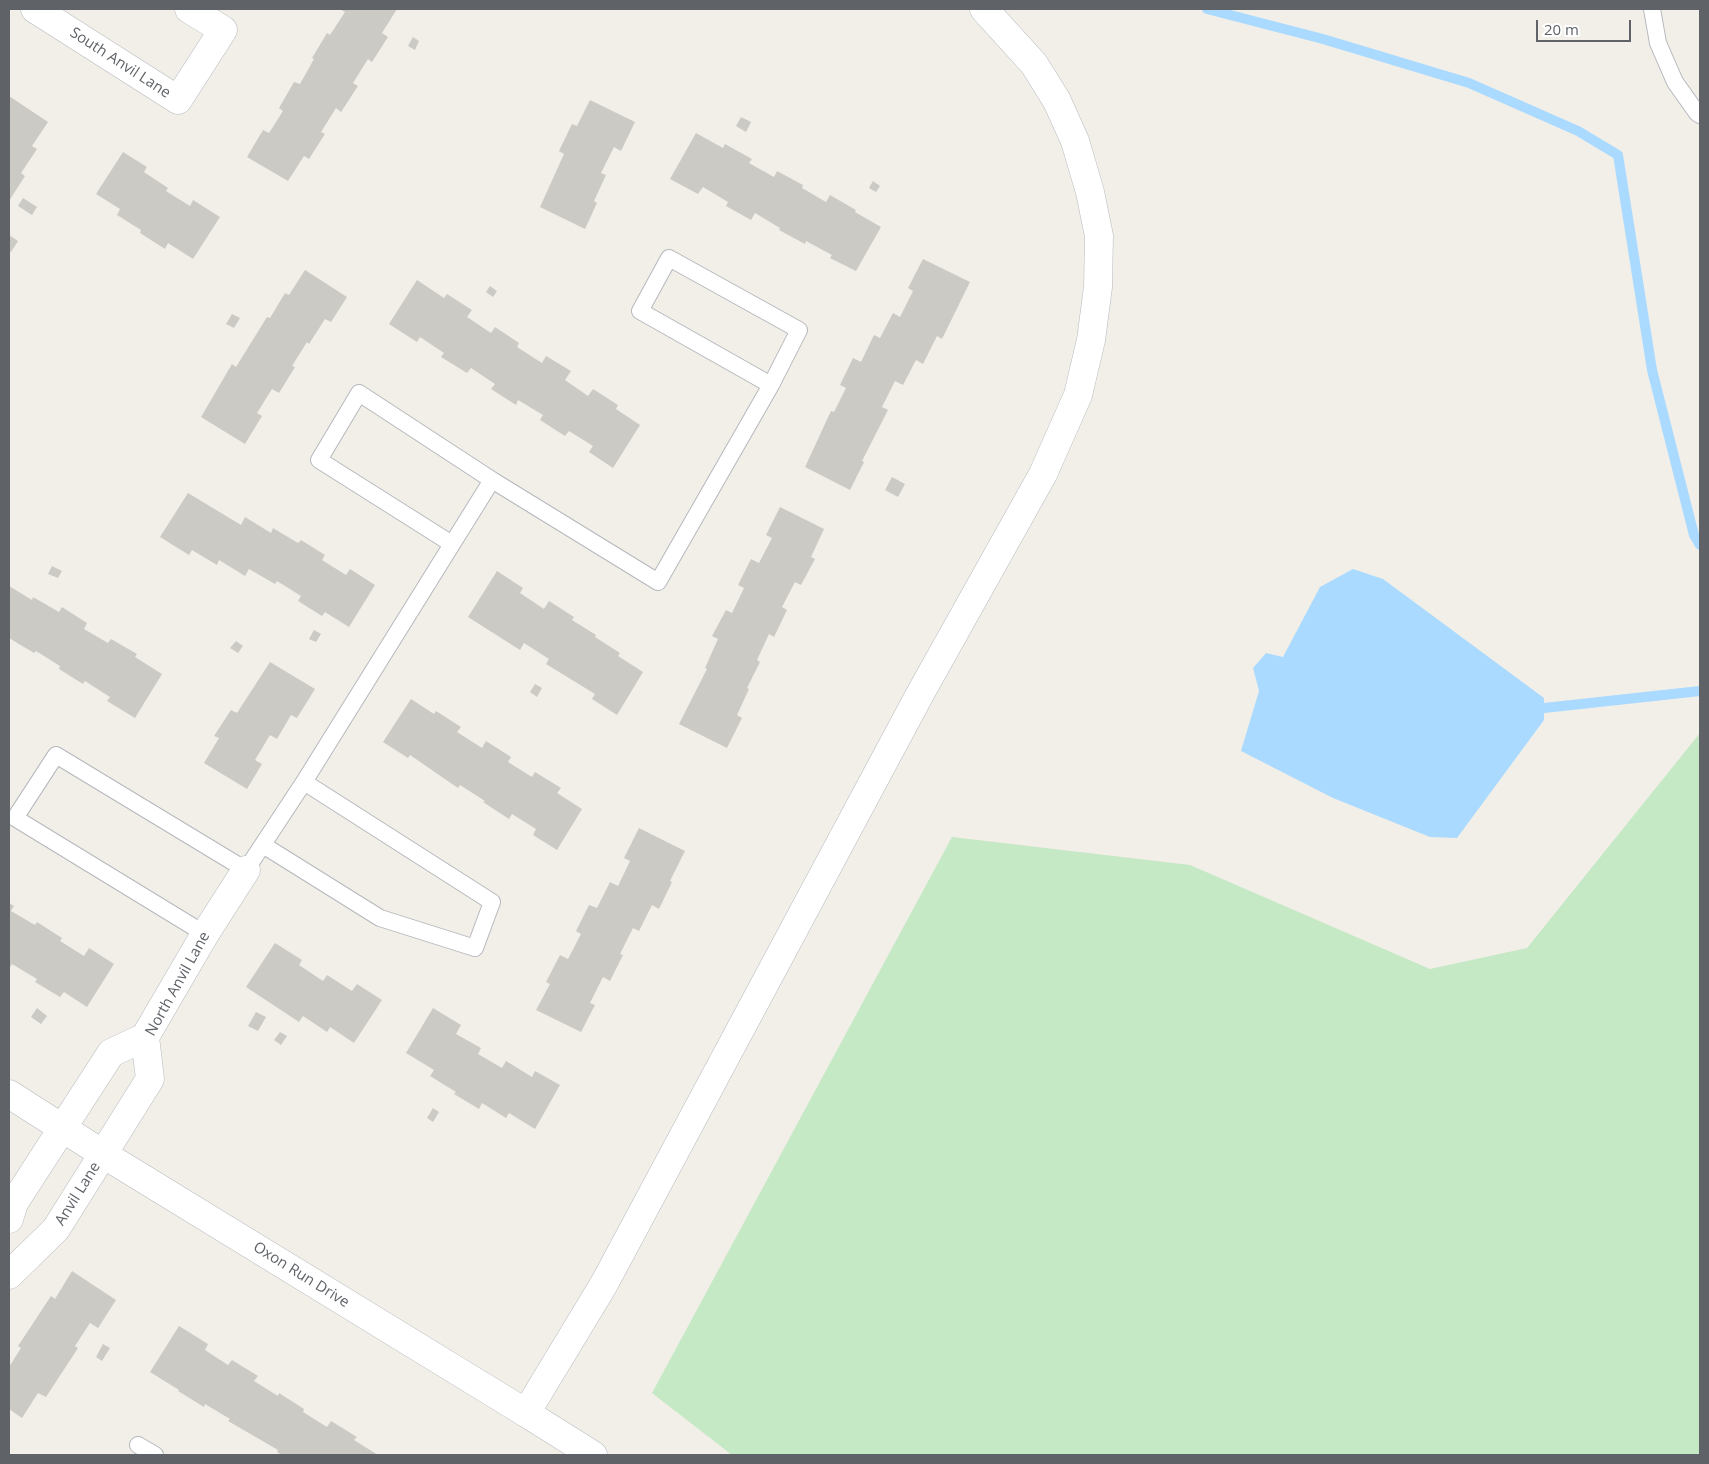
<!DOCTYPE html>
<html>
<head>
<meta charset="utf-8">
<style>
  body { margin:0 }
  #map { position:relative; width:1709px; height:1464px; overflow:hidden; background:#f1efe8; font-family:"Open Sans",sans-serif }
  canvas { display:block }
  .frame { position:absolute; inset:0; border:10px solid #5f6368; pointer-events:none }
  .scale { position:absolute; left:1536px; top:20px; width:95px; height:22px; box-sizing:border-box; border:2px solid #5f6368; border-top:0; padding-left:6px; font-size:15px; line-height:18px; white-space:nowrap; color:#5f6368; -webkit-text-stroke:4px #fff; paint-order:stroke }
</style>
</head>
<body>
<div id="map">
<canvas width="1709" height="1464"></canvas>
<div class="frame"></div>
<div class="scale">20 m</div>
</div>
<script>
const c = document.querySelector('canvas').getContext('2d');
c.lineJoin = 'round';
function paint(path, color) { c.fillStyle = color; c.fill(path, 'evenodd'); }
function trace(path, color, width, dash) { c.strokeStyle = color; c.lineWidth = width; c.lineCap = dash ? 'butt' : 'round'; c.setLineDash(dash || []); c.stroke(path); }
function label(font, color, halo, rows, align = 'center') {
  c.font = font + ' "Open Sans",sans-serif'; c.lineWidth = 4.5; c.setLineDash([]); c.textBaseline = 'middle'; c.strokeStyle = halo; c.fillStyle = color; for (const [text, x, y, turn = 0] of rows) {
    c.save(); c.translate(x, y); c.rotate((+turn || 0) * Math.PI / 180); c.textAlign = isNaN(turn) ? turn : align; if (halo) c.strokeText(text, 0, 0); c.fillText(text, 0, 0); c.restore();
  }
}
const green = new Path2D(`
  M1700 733V1455H732L652 1393 952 837 1190 865 1430 969 1527 948Z`);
const water = new Path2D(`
  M1353 569 1383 579 1544 698V720L1457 838 1430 837 1333 798 1241 751 1259 691 1253 668 1266 653 1283 657 1320 587Z`);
const stream = new Path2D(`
  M1207 9 1323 39 1469 83 1578 131 1618 155 1652 370 1694 535 1700 545
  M1544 708 1700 691`);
const building = new Path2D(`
  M340 9H397L382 33 388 37 372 62 368 59 353 83 358 86 341 112 336 108 321 132 325 134 309 159 304 156 288 181 247 157 263 130 269 133 283 111 279 108 294 82 300 84 314 59 312 58 327 33 330 35 345 12Z
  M413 37 419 41 415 50 408 46Z
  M9 96 48 122 32 146 37 149 21 173 25 176 9 201Z
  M590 100 635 122 621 151 614 147 601 173 606 175 594 201 597 203 585 229 540 207 564 154 559 151 572 124 577 126Z
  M741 117 751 122 746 132 736 126Z
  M696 133 723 148 725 144 752 159 749 163 774 177 777 171 803 185 802 188 826 202 830 195 856 210 855 212 881 227 856 271 830 258 832 255 806 241 805 244 779 230 780 228 755 213 751 220 726 206 728 202 703 187 698 194 670 179Z
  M123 152 147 167 144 172 168 188 166 191 190 206 193 200 220 217 193 259 168 243 165 249 140 233 141 230 117 215 120 209 96 194Z
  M873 181 880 186 876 192 869 188Z
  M23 198 37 207 32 215 18 206Z
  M9 235 18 241 11 252 9 251Z
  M923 259 970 282 942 339 937 336 923 364 916 360 903 385 895 381 882 407 888 410 862 461 864 462 850 490 805 467 831 411 834 412 846 388 840 385 853 358 861 362 874 335 880 338 893 313 900 317 913 291 908 288Z
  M305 270 347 297 331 322 325 319 309 344 307 342 292 366 295 367 279 393 272 389 257 413 262 416 245 444 201 417 232 364 236 367 267 317 270 318 285 293 289 295Z
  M417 280 444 298 447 294 472 310 467 317 491 333 495 327 519 343 517 347 542 363 546 356 571 371 565 380 588 396 593 389 618 405 616 409 640 425 613 468 589 452 593 446 569 431 565 436 540 420 543 415 518 400 516 405 491 389 495 384 471 368 467 373 441 357 444 353 420 337 417 342 389 324Z
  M490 286 497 291 493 297 486 292Z
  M232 314 240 318 234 328 226 324Z
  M892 477 905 484 898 497 885 490Z
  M188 493 241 525 245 517 271 533 273 528 298 543 301 540 325 555 322 560 346 575 350 569 375 585 349 627 325 612 322 616 298 601 301 596 277 581 275 584 249 569 245 576 219 560 217 565 192 550 189 555 160 537Z
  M780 507 824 529 811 557 815 559 801 585 795 582 782 607 787 610 774 637 769 634 757 660 760 662 747 688 749 689 737 715 742 718 727 748 679 724 707 669 705 668 718 639 712 636 726 610 732 613 744 588 738 585 751 559 759 563 772 538 766 535Z
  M52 566 62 571 58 578 48 574Z
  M497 571 523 588 520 593 544 609 549 601 574 617 572 620 596 635 595 637 620 653 618 656 643 672 617 715 592 699 595 694 546 664 549 659 524 643 520 650 468 617Z
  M9 586 32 600 33 597 59 612 62 607 87 623 84 629 108 643 111 639 137 654 135 657 162 674 135 718 107 701 110 697 85 681 83 684 59 669 60 666 36 651 34 653 9 638Z
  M314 630 321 634 316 642 309 639Z
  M236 641 243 646 238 653 230 648Z
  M270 662 315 689 297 718 291 715 277 739 270 735 255 760 262 764 247 789 204 763 219 738 214 736 231 710 237 713Z
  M535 684 542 688 537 697 530 692Z
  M411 699 434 714 436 711 461 727 457 732 482 748 486 741 511 757 508 762 532 777 535 772 561 788 557 793 582 809 557 850 533 835 536 829 512 814 509 819 483 802 485 801 460 785 458 788 410 755 408 758 383 742Z
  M639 828 685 851 670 881 672 882 659 909 652 905 639 931 633 928 620 954 623 955 610 981 603 977 590 1003 595 1005 581 1032 536 1010 550 984 546 982 560 955 568 959 581 934 576 931 589 905 597 908 610 882 618 886 630 861 624 858Z
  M9 903 14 906 11 911 35 925 37 922 62 938 60 941 84 956 89 948 114 964 87 1007 64 992 60 997 35 982 37 979 12 964 9 969Z
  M275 943 302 960 299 965 323 981 327 975 352 991 357 984 382 1000 354 1043 330 1027 327 1032 303 1016 299 1022 246 987Z
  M37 1008 47 1016 41 1024 31 1017Z
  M433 1008 461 1025 456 1034 481 1048 478 1054 502 1068 506 1061 532 1077 535 1071 560 1085 535 1129 509 1113 506 1118 482 1103 479 1109 454 1094 456 1092 430 1076 434 1070 406 1053Z
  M256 1012 266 1017 258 1031 248 1026Z
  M280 1032 287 1036 281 1045 274 1040Z
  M433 1108 439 1112 433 1122 427 1118Z
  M72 1271 116 1300 98 1328 90 1323 75 1346 78 1348 46 1397 38 1393 22 1418 9 1409V1367L21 1348 18 1346 51 1296 55 1299Z
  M179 1326 208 1344 205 1350 228 1365 232 1360 258 1376 254 1381 278 1396 279 1393 304 1409 303 1412 327 1427 331 1421 357 1437 354 1440 378 1455H282L277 1452 278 1450 228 1421 230 1419 205 1404 204 1407 178 1391 179 1390 150 1372Z
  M103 1344 110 1348 102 1361 96 1357Z`);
const lane = new Path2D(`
  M1652 9 1658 43 1675 82 1697 113 1700 115
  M669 258 799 330 771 385 640 311Z
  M452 544 319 460 359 393 492 480 658 582 771 385
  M263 845 380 918 475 948 492 902 304 782
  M205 934 15 818 56 755 246 870 304 782 492 480
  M138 1445 155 1455`);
const street = new Path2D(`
  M35 9 178 100 223 30 189 9
  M9 1094 103 1154 526 1413
  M9 1219 14 1203 111 1053 145 1037
  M9 1275 56 1229 150 1079 145 1037 205 934 246 870`);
const secondary = new Path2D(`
  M593 1455 526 1413 604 1284 920 694 1043 474 1078 395 1091 340 1098 287 1099 236 1090 192 1075 141 1057 101 1034 64 984 9`);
const streetNames = [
  ["South Anvil Lane",120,63,33],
  ["North Anvil Lane",178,984,-61],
  ["Anvil Lane",78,1194,-58],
  ["Oxon Run Drive",301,1275,32]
];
paint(green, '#c5e8c5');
paint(water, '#aadaff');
trace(stream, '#aadaff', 10);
paint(building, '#cccac5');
trace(lane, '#b5b8bc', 18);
trace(street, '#b5b8bc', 29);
trace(secondary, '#b6babf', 29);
trace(lane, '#fff', 16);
trace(street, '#fff', 28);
trace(secondary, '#fff', 28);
label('15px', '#5f6368', '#fff', streetNames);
</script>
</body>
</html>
